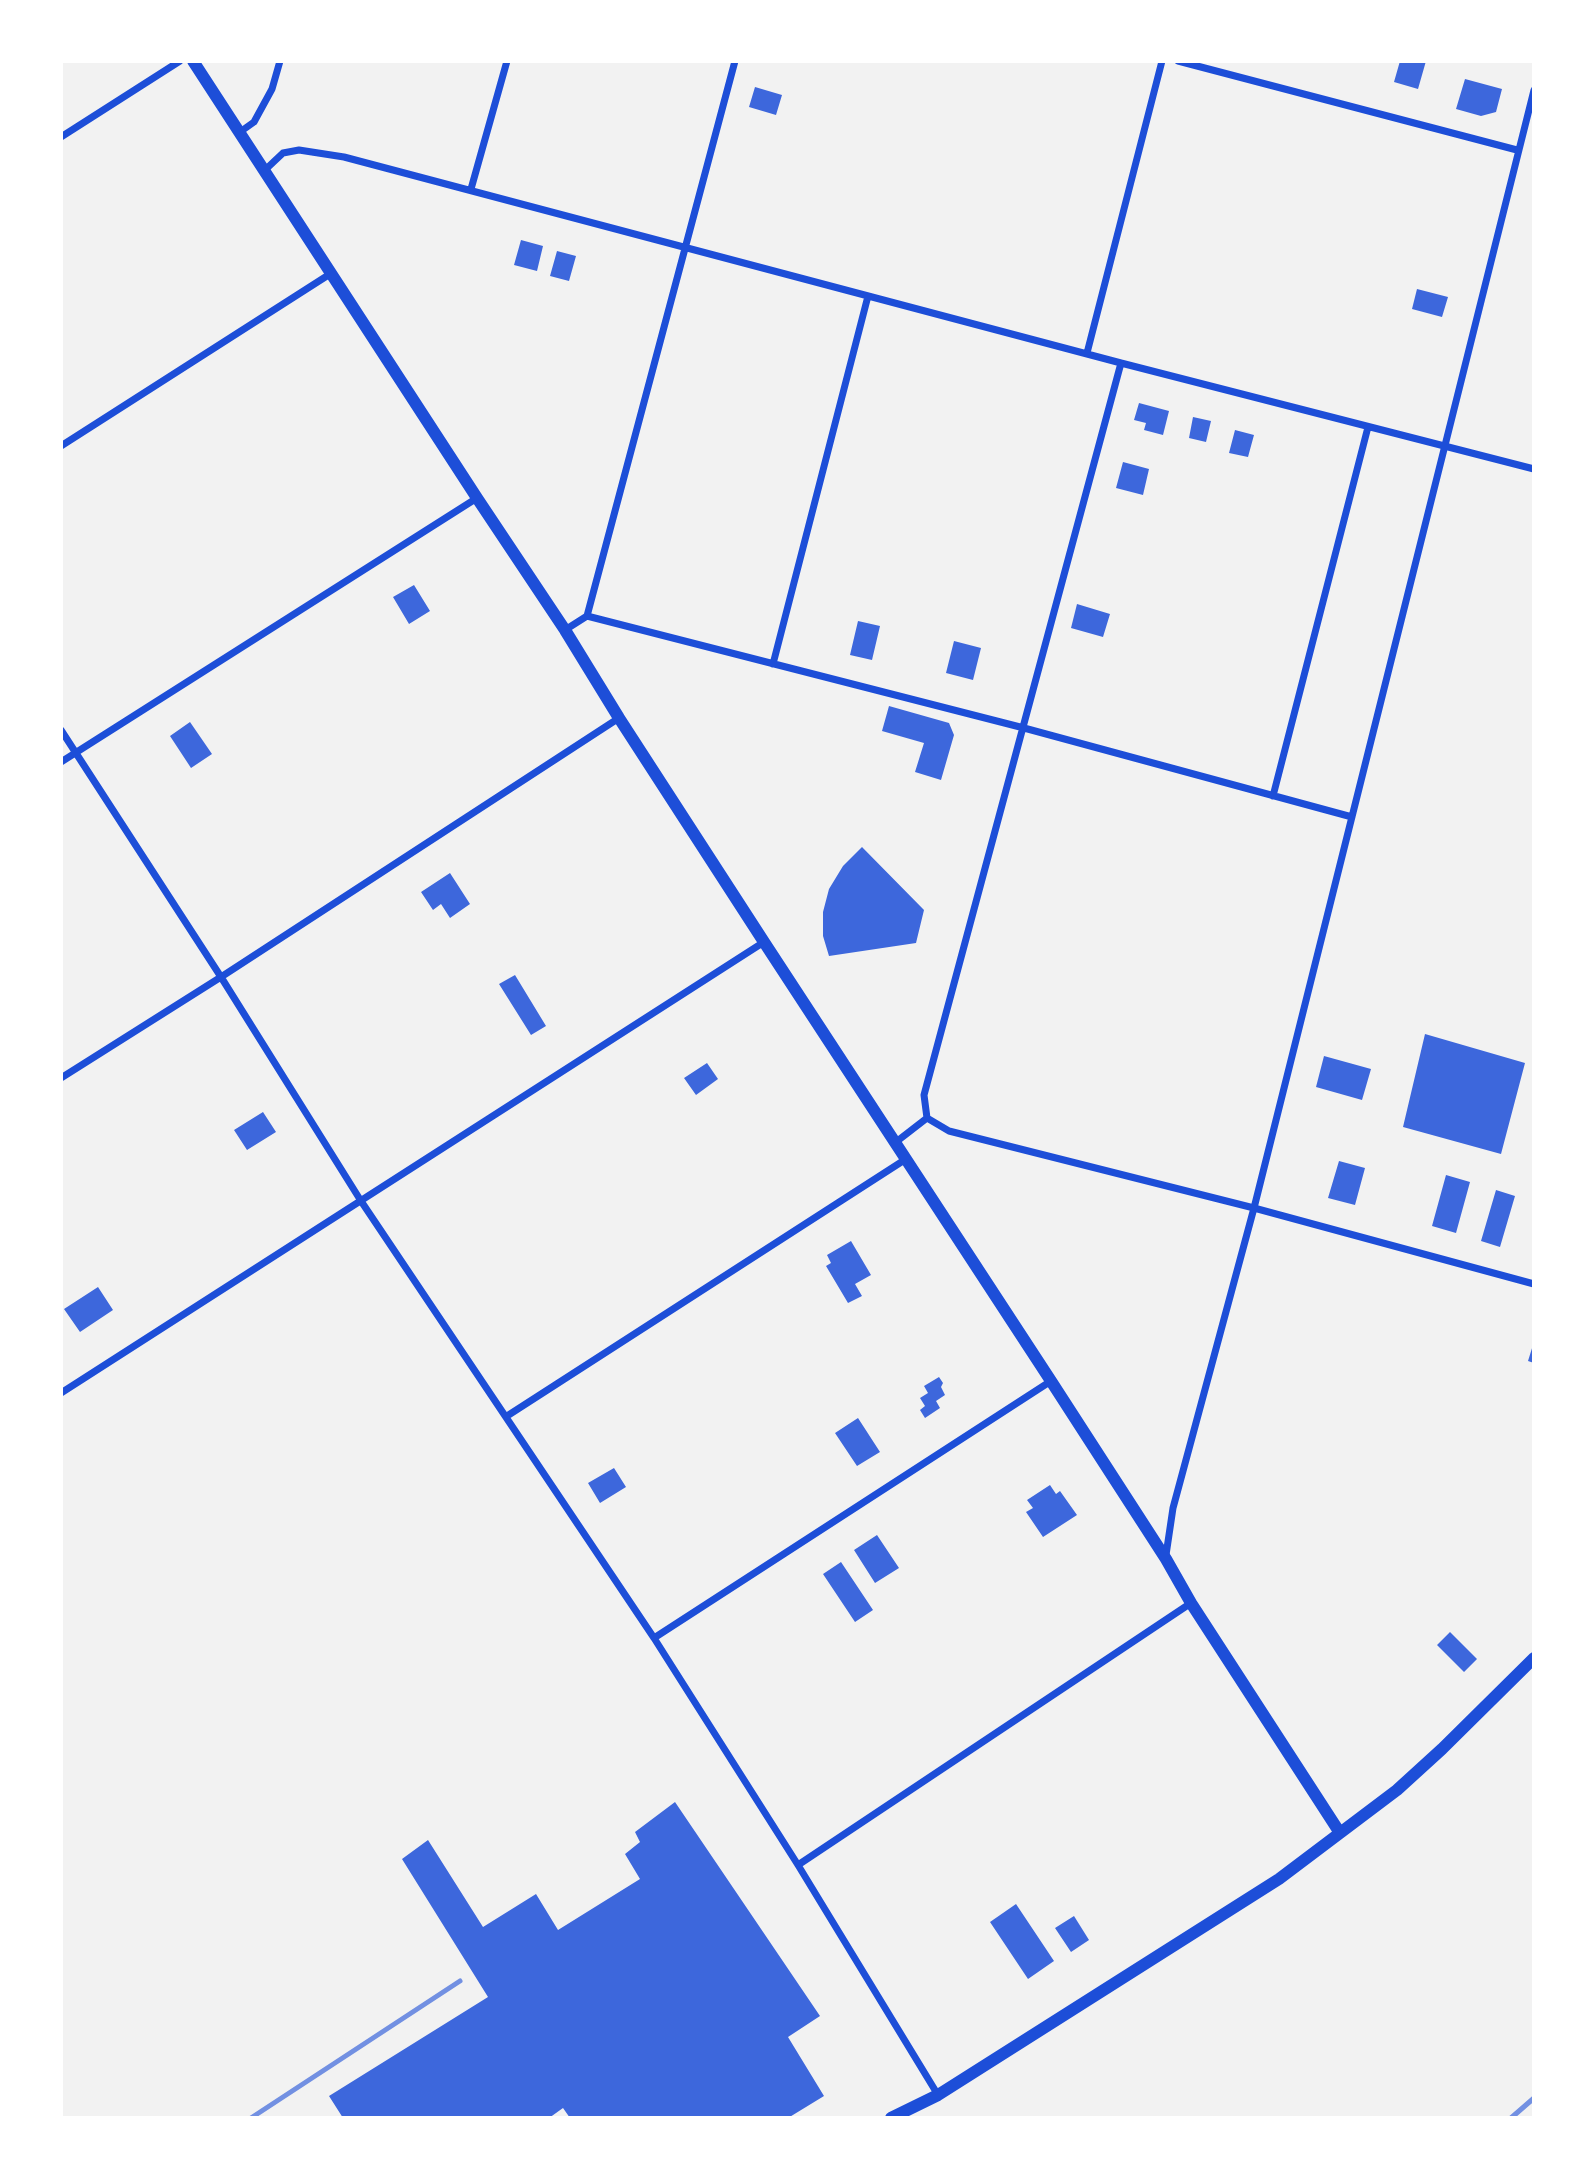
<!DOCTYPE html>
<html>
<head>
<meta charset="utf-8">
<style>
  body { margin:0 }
  #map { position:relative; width:1595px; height:2179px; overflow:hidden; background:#f2f2f2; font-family:Lato,sans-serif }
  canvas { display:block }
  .frame { position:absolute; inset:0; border:63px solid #fff; pointer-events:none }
</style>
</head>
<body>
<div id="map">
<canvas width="1595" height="2179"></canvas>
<div class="frame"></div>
</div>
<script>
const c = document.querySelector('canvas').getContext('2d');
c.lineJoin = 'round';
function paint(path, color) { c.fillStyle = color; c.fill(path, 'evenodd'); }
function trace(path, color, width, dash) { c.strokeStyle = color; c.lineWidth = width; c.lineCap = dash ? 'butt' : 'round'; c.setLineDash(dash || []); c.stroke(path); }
const building = new Path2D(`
  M1400 61H1426L1418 89 1394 82Z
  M1465 79 1502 89 1496 112 1481 116 1456 109Z
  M755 87 782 95 776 115 749 107Z
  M521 240 543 246 537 271 514 265Z
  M557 251 576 256 569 281 550 276Z
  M1417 289 1448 297 1442 317 1412 309Z
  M1139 403 1169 411 1163 435 1144 430 1146 423 1134 420Z
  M1193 417 1211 421 1206 442 1189 438Z
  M1235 430 1254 435 1248 457 1229 453Z
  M1123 462 1149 469 1143 495 1116 488Z
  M414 585 430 611 409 624 393 597Z
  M1077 604 1110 614 1103 637 1071 628Z
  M858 621 880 626 872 660 850 655Z
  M954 641 981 648 973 680 946 673Z
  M889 706 949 723 954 735 941 780 915 772 924 743 882 731Z
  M190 722 212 754 191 768 170 736Z
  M862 847 924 910 916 943 829 956 823 936V912L829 889 843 866Z
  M450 873 470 904 450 918 441 904 433 910 421 892Z
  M515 975 546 1026 531 1035 499 984Z
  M1425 1034 1525 1063 1501 1154 1403 1127Z
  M1324 1056 1371 1069 1362 1100 1316 1087Z
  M707 1063 718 1079 696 1095 684 1078Z
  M263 1112 276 1132 247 1150 234 1130Z
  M1339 1161 1365 1168 1355 1205 1328 1198Z
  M1446 1175 1470 1182 1456 1233 1432 1226Z
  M1496 1190 1515 1196 1500 1247 1481 1241Z
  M851 1241 871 1275 855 1284 862 1296 848 1303 826 1266 831 1263 827 1255Z
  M98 1287 113 1310 80 1332 64 1309Z
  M1533 1345H1534V1363L1528 1361Z
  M939 1377 943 1383 941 1387 945 1395 936 1401 940 1408 925 1418 920 1410 925 1406 920 1398 928 1393 924 1386Z
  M858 1418 880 1452 857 1466 835 1433Z
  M614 1468 626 1487 600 1503 588 1483Z
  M1050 1485 1056 1494 1060 1491 1077 1515 1043 1537 1026 1512 1033 1508 1027 1500Z
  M877 1535 899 1568 875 1583 854 1550Z
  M841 1562 873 1610 855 1622 823 1574Z
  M1450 1632 1477 1659 1464 1672 1437 1645Z
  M675 1802 820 2016 788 2037 824 2096 788 2118H570L563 2108 549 2118H343L329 2096 488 1997 402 1859 428 1840 483 1927 536 1894 558 1930 640 1879 625 1854 640 1842 635 1832Z
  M1016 1904 1054 1961 1028 1979 990 1922Z
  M1074 1916 1089 1940 1071 1952 1055 1928Z`);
const minor = new Path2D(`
  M1178 61 1517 150
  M240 132 254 122 272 89 280 61
  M61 137 180 61
  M265 170 283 153 299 150 344 157 1121 363 1534 469
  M471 189 507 61
  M1087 353 1162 61
  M61 446 330 274
  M587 616 1024 728 1352 817
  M565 630 587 616 735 61
  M773 664 868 296
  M61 730 221 977 361 1201 654 1638 798 1865 938 2095
  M61 762 477 498
  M1273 796 1368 427
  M61 1078 221 977 619 718
  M927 1118 924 1095 1121 363
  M927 1118 949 1131 1254 1208 1534 1284
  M896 1142 927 1118
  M61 1393 764 942
  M507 1416 906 1159
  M1166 1555 1173 1508 1254 1208 1534 90
  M654 1638 1051 1381
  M798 1865 1191 1603`);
const tertiary = new Path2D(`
  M193 61 477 498 565 630 619 718 764 942 1051 1381 1166 1559 1191 1603 1340 1833
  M891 2118 938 2095 1279 1879 1397 1790 1442 1749 1534 1658`);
const rail = new Path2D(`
  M251 2118 460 1981
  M1511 2118 1534 2098`);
paint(building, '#3d67dc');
trace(minor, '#1d4ed8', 7);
trace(tertiary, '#1d4ed8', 12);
trace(rail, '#7290e2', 5);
</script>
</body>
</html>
